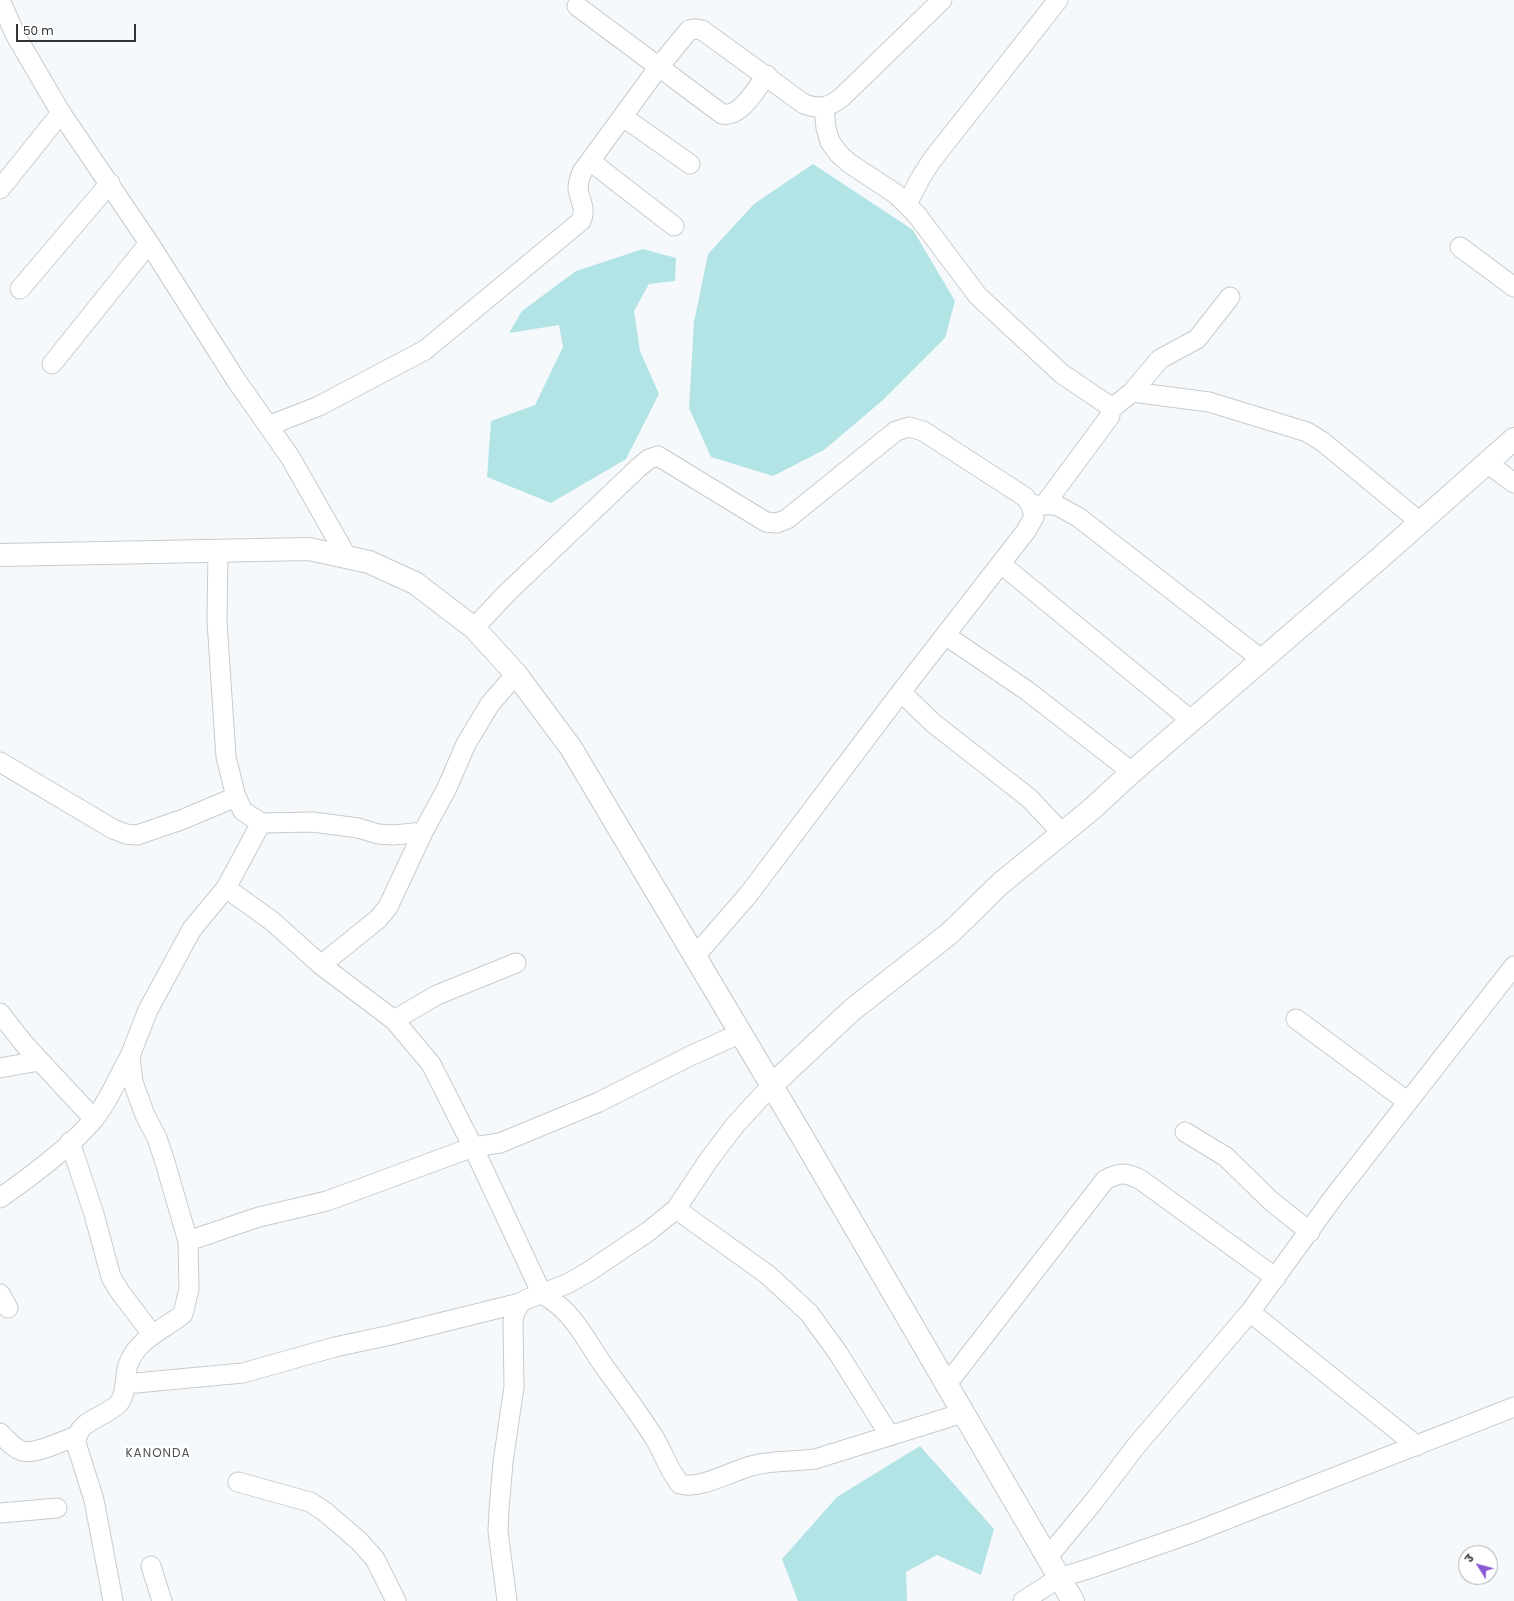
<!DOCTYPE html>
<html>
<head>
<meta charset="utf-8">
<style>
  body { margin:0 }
  #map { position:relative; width:1514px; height:1601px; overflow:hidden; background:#f6f9fc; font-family:Poppins,"Noto Sans Devanagari",sans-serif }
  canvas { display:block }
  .north { position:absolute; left:1458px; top:1545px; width:40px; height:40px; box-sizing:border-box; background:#fff; border:1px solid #adadae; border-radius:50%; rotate:307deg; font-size:11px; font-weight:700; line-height:16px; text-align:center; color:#313334 }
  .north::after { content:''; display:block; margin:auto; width:14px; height:18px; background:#8a58d1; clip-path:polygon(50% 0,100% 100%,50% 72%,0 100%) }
  .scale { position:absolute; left:16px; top:24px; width:120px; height:18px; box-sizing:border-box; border:2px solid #313334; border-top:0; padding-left:5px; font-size:12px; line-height:14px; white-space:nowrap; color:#313334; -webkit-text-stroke:3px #fff; paint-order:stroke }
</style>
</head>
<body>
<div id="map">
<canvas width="1514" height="1601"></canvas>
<div class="north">उ</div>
<div class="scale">50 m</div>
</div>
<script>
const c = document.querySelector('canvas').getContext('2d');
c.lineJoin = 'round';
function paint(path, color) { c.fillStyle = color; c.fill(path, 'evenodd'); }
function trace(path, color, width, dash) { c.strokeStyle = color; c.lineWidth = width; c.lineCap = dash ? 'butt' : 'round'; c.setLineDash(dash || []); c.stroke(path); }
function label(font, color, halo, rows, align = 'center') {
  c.font = font + ' Poppins,sans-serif'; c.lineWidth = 4; c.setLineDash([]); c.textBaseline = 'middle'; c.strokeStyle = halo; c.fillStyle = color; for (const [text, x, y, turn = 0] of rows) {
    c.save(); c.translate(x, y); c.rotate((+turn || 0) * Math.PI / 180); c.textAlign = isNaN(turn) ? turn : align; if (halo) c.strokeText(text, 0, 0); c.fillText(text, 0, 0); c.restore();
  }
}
const water = new Path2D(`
  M813 164 913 230 955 301 945 338 883 400 824 450 773 476 711 457 689 408 694 322 708 254 754 204Z
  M643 249 676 258 675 281 649 284 634 311 640 351 659 394 626 459 551 503 487 477 491 421 535 405 563 347 559 325 509 333 522 311 576 271Z
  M920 1446 994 1529 981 1575 937 1555 906 1572 907 1601H798L782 1559 837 1497Z`);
const street = new Path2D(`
  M0 0 16 36 61 113 149 243 236 380 290 457 347 557
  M577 6 722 114C741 118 756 88 767 75
  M824 108 826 128 830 142 839 154 849 163 896 194 917 215 978 296 1062 374 1108 405 1110 410V416L1045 504
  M623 117 690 164
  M590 161 674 226
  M0 189 61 113
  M907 204 920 179 932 160 1058 0
  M1460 247 1514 287
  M20 289 110 183
  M52 364 149 243
  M1132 392 1209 402 1307 432 1323 442 1420 522
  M1110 410 1132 392 1160 359 1197 339 1230 297
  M268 426 319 406 425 350 581 221C587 208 579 200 578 188 578 183 580 177 582 172L658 68 689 30 696 29 702 30 804 104C821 110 829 107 842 97L942 0
  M1487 463 1514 483
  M1035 505H1056L1078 517 1261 659
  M218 551 217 621 226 757 236 797 243 811 261 823 313 822 358 828 378 834 394 835 423 832
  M1001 564 1192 721
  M474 628 507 593 638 468 649 459 658 456 766 522 777 523 787 519 896 431 909 427 923 431 1025 497 1031 505 1034 517 1026 531 901 692 748 895 695 956
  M945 635 1026 690 1132 772
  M901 692 933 723 1029 798 1062 833
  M0 762 113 829 126 834 137 835 181 820 236 797
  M226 888 272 921 321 965 394 1020 431 1064 473 1147 542 1294C575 1312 585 1340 606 1369 623 1392 640 1415 655 1439 664 1454 669 1471 680 1484 699 1490 732 1471 751 1466 772 1460 793 1462 815 1459L963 1413
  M321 965 378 919 388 907 423 832 446 790 466 744 490 704 516 674
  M0 1013 25 1045 94 1119
  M1296 1019 1408 1102
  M394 1020 437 995 516 963
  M0 1068 39 1061
  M1185 1132 1226 1157 1271 1201 1310 1232
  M70 1142 94 1214 111 1277 120 1292 152 1334
  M0 1198C30 1177 71 1147 94 1119 109 1101 118 1077 130 1056
  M676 1209 768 1275 809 1313 838 1353 890 1436
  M188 1241 259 1217 327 1201 473 1147 500 1143 599 1102 690 1056 741 1033
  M0 1294 8 1308
  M1250 1312 1417 1446
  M125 1384 243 1373 335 1347 391 1335 520 1303
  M947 1384 1105 1180C1120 1172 1126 1172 1141 1180L1276 1278
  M0 1433C7 1440 13 1448 22 1451 35 1455 63 1441 76 1436
  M238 1482 310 1502 324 1511 359 1541 375 1559 396 1601
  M0 1513 57 1508
  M1047 1558 1094 1501 1136 1446 1250 1312 1336 1194 1514 966
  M151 1566 162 1601
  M113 1601 94 1500 76 1443C76 1420 107 1417 119 1403 127 1394 124 1377 128 1365 137 1339 163 1330 183 1314L189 1289 188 1241 164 1159 157 1138 145 1115 133 1082 130 1056 148 1010 192 929 226 888 261 823
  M507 1601 498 1531 499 1510 503 1462 514 1387 513 1321 515 1312 520 1303 527 1299 567 1284 588 1272 649 1231 676 1209 708 1161 736 1124 772 1085
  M1023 1601 1059 1578 1091 1568 1192 1533 1514 1407`);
const secondary = new Path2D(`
  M0 555 309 549 369 562 415 583 474 628 516 674 571 748 800 1133 1073 1601
  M772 1085 852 1010 950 933 1000 884 1092 809 1132 772 1381 557 1514 439`);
const quarterNames = [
  ["KANONDA",158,1454]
];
paint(water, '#b2e3e5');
trace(street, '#c8cbcd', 21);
trace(secondary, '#c8cbcd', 24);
trace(street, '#fff', 19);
trace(secondary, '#fff', 22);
c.letterSpacing = '1px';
label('12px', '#4c4f51', '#fff', quarterNames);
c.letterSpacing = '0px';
</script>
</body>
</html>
